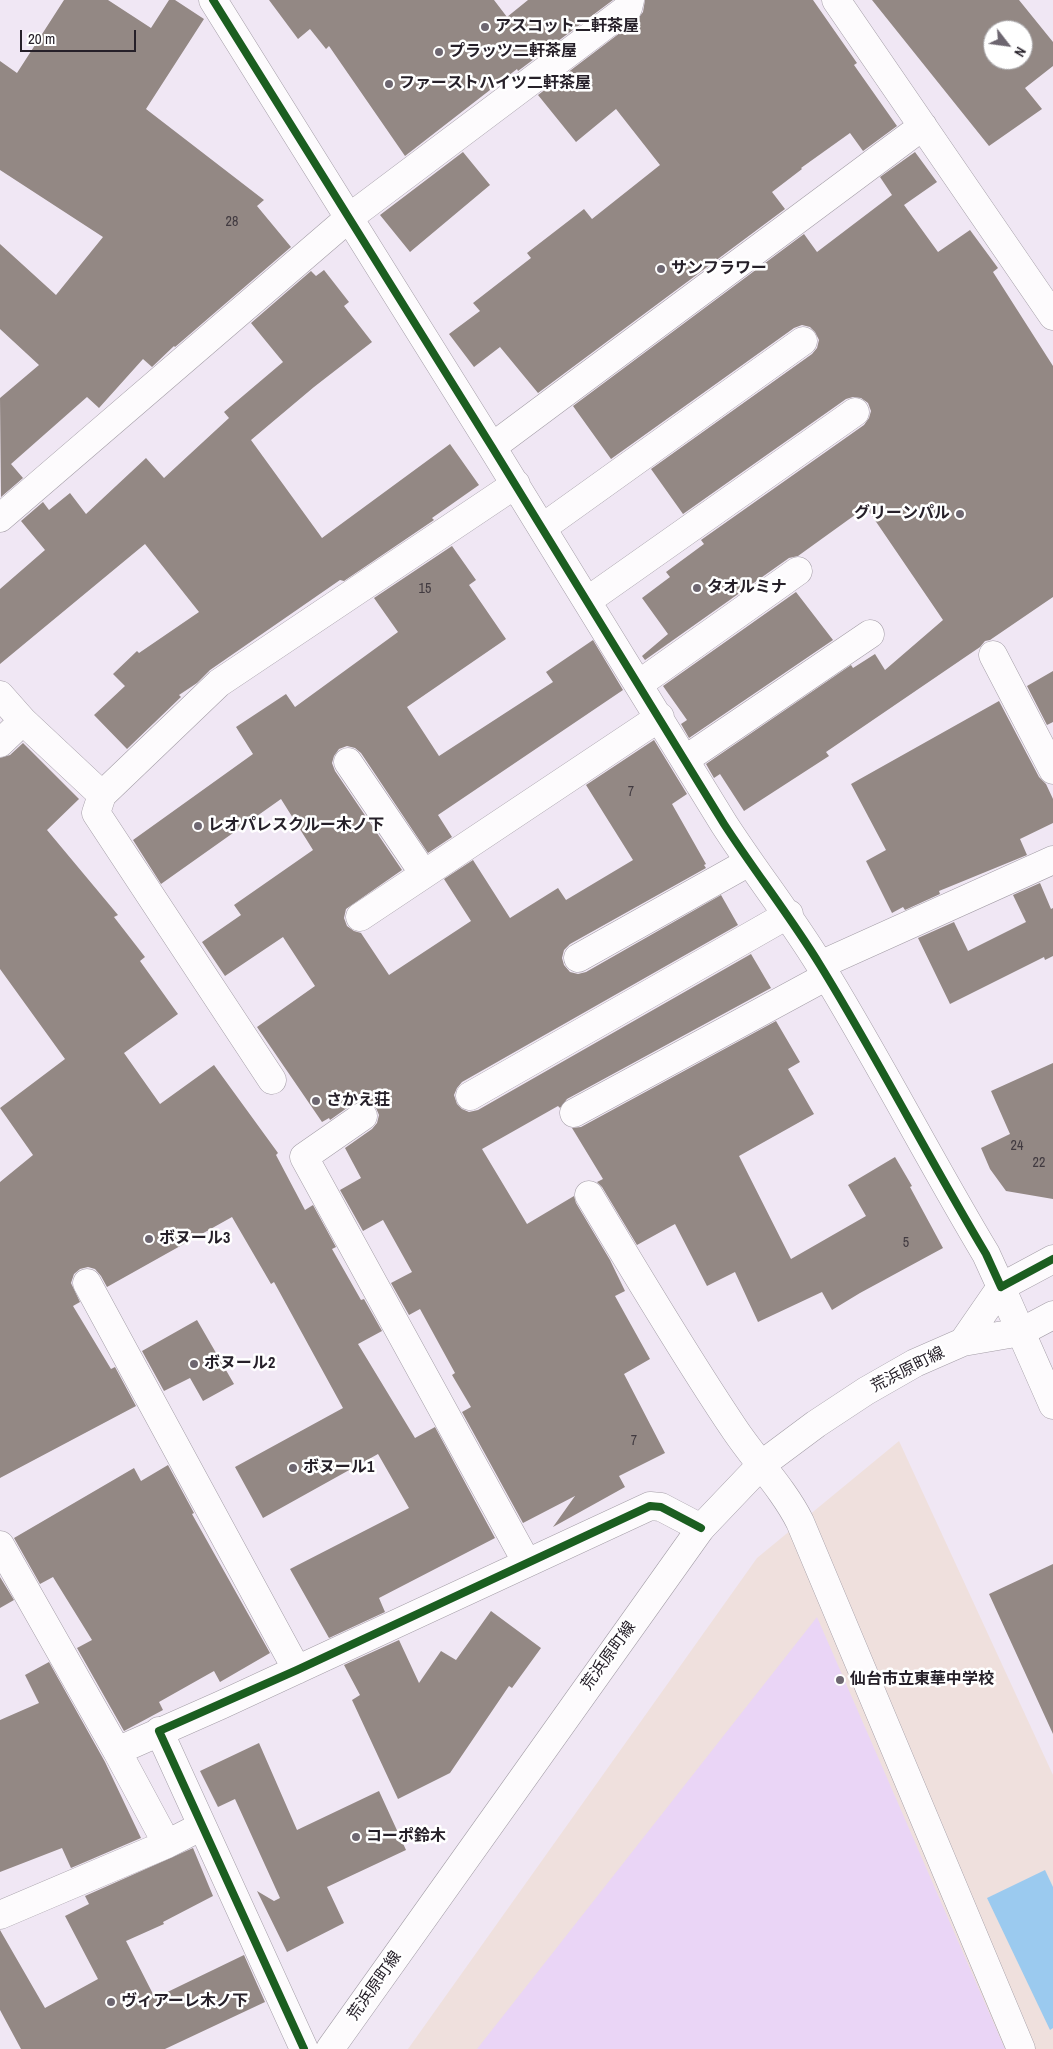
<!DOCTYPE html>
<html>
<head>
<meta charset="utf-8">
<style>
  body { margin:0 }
  #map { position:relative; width:1053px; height:2049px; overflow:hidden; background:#f0e7f4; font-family:"Archivo Narrow",sans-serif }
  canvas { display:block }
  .north { position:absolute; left:983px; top:20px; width:50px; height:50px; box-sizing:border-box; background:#fff; border:1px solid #a8a6a9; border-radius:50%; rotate:120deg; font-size:14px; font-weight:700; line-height:20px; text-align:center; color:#262029 }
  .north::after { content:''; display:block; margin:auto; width:18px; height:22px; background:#6d6670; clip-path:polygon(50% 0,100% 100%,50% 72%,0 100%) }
  .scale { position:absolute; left:20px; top:30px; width:116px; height:22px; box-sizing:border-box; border:2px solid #262029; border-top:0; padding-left:6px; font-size:15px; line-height:18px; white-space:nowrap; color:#262029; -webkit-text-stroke:4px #fff; paint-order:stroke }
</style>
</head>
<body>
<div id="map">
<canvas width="1053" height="2049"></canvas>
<div class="north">N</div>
<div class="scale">20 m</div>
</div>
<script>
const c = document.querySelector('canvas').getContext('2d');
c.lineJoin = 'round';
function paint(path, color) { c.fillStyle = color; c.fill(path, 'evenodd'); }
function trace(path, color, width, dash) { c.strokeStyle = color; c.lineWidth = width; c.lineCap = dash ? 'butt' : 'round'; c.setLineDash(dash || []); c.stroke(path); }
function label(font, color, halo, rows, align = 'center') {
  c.font = font + ' "Archivo Narrow","Noto Sans JP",sans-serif'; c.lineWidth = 5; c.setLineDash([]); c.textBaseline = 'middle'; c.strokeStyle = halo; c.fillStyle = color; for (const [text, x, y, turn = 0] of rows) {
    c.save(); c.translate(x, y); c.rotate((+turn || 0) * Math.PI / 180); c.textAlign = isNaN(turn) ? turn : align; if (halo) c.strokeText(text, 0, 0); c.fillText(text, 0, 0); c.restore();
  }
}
const education = new Path2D(`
  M899 1441 1053 1775V2049H408L757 1558Z`);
const green = new Path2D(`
  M817 1617 1005 2049H477Z`);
const water = new Path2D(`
  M1045 1870 1053 1887V2028L1050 2030 987 1898Z`);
const building = new Path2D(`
  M64 0H108L151 28 169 0H175L204 19 146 109 264 200 257 206 291 247 175 347 174 346 152 367 143 359 99 408 87 397 11 464 23 478 1 497 0 398 39 365 0 329V244L56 295 103 237 0 170V61L17 73Z
  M269 0H494L507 17 528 0H613L518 71 517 69 405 156 329 46 326 49 310 29 298 39Z
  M645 0H813L857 63 854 65 897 126 863 151 850 133 801 168 802 169 772 192 785 209 538 393 500 347 474 367 449 334 480 311 473 303 531 258 527 253 584 209 592 219 660 165 616 109 576 142 538 95 637 20 643 12Z
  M872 0H1019L1053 42V66L1025 88 1042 109 989 146ZM993 30H1023V60H993Z
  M463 152 490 185 410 252 380 215Z
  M915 152 937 182 904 205 938 252 970 230 998 268 993 272 1053 366V597L990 640 985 641 980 647 826 752 829 756 744 811 720 774 714 778 706 764 851 665 853 668 875 654 885 670 943 620 866 507 798 556 789 558 645 660 642 656 668 634 642 598 670 577 666 572 704 544 701 540 864 425 869 418 871 411 868 403 861 398 853 397 846 399 683 514 651 469 812 354 817 348 819 340 815 332 810 327 802 325 794 328 611 459 573 406 804 234 817 252 892 195 880 177Z
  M324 270 349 302 344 306 372 342 314 387 251 440 322 538 450 444 479 485 432 518 434 520 344 581 340 580 210 670 197 683 179 695 181 697 127 749 94 715 125 686 113 674 137 651 139 653 199 612 145 544 0 664V589L45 550 21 521 43 502 49 510 70 493 86 514 146 458 164 478 229 418 224 412 283 362 251 323 311 271 316 276Z
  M452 546 476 580 469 585 506 639 407 707 439 756 553 682 546 672 593 640 623 690 438 815 452 837 428 853 361 753 355 748 347 746 339 749 334 756 332 763 335 771 402 870 346 909 344 918 347 926 354 931 361 933 389 975 471 921 444 879 473 860 510 918 558 888 566 900 633 860 586 785 654 740 687 794 672 804 706 864 704 865 706 868 570 944 564 950 562 958 564 965 570 972 578 974 586 972 721 895 738 925 462 1082 457 1088 454 1095 457 1104 462 1109 469 1112 478 1110 751 954 771 988 567 1099 560 1108 558 1106 482 1149 527 1224 574 1196 576 1203 610 1260 625 1291 615 1296 650 1359 624 1374 665 1453 619 1476 625 1487 553 1527 575 1496 523 1523 462 1412 471 1407 452 1375 455 1373 420 1309 409 1315 391 1283 412 1272 383 1220 363 1231 340 1190 361 1178 345 1148 372 1129 377 1123 379 1115 376 1108 369 1102 361 1101 354 1103 330 1120 329 1118 322 1122 257 1027 315 986 283 937 225 976 202 942 241 915 234 905 313 850 281 799 161 884 133 840 253 754 236 727 286 694 295 707 398 632 374 598Z
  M796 592 833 640 689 738 681 724 687 720 663 686Z
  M1053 671V722L1047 725 1027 686Z
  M999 701 1039 777 1046 784 1053 799V823L1020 839 1027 855 939 891 940 894 905 910 903 907 892 913 866 861 886 850 851 784Z
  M23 743 79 799 47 830 118 915 114 917 145 957 140 961 178 1014 124 1053 160 1104 214 1065 278 1153 276 1155 305 1210 313 1205 336 1247 332 1249 361 1300 364 1299 382 1331 358 1344 415 1438 435 1427 495 1538 379 1598 385 1612 329 1638 290 1569 409 1508 378 1454 263 1518 235 1467 343 1408 274 1282 271 1284 232 1217 107 1287 101 1276 95 1269 88 1267 80 1269 74 1274 71 1283 80 1302 73 1306 111 1369 115 1367 136 1406 0 1478V1182L33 1155 0 1108 65 1059 0 969V758L10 755Z
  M1040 883 1051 909 1053 908V956L1045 960 1044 957 950 1004 918 938 954 922 968 951 1026 922 1013 895Z
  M776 1021 800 1062 788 1069 814 1114 739 1156 791 1259 866 1216 848 1185 895 1157 912 1186 910 1187 943 1248 860 1293 832 1310 822 1292 758 1322 735 1272 707 1286 675 1224 637 1245 602 1187 597 1182 603 1179 572 1128 581 1127Z
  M1053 1063V1199L1006 1191 990 1169 981 1148 1010 1134 991 1091Z
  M197 1320 234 1384 203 1401 190 1378 164 1391 142 1351Z
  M168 1465 194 1513 192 1514 270 1653 220 1682 214 1671 159 1702 163 1710 124 1731 77 1648 92 1640 53 1577 40 1584 14 1538 134 1468 141 1481Z
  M1053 1564V1734L989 1594Z
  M0 1577 14 1600 0 1608Z
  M491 1611 541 1648 512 1688 509 1686 450 1773 398 1799 352 1700 360 1695 344 1665 399 1640 419 1683 441 1651 456 1660Z
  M49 1662 105 1762 141 1838 71 1868 62 1848 0 1872V1720L39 1703 25 1675Z
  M259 1743 297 1830 379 1791 406 1850 327 1887 344 1923 287 1952 257 1891 274 1901 280 1898 235 1799 218 1807 200 1771Z
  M193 1848 213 1896 163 1922 164 1924 126 1941 155 1998 244 1955 265 2002 165 2049H21L0 2010V1930L45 2008 98 1979 65 1916 89 1904 85 1896Z`);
const minor = new Path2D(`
  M213 0 492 447 724 824C755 872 790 916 820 965 878 1059 929 1159 986 1254L1001 1287 1053 1259
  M836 0 1053 316
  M492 447 923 126
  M0 518 350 217 628 8 630 0
  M542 528 803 341
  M587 601 855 412
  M993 655 1053 770
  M639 684 798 571
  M0 695 23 721 102 795
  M0 743 23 721
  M686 759 870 634
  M348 762 424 874
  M360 917 660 717
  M578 958 749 862
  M820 965 1053 860
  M272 1080 96 813 102 795 219 683 516 484
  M470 1096 789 914
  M574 1113 827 976
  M363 1116 304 1157 527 1563
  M589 1195C636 1273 682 1351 733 1427 754 1459 783 1488 800 1522L1021 2049
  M87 1283 297 1670
  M1021 1332 1053 1315
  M0 1545 117 1751 167 1844
  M159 1731 304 2049
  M117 1751 221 1705 650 1506 661 1507 701 1528
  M0 1915 167 1844 202 1826`);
const major = new Path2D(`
  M1001 1287 1053 1405
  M963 1342 1001 1287
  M330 2049 701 1528 761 1465 816 1424 866 1391 915 1363 963 1342 1021 1332`);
const cycleway = new Path2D(`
  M213 0 492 447 724 824C755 872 790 916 820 965 878 1059 929 1159 986 1254L1001 1287 1053 1259
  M304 2049 159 1731 297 1670 650 1506 661 1507 701 1528`);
const markers = [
  [485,27,5,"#6d6670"],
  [439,52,5,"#6d6670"],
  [389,84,5,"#6d6670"],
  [661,269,5,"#6d6670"],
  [960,514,5,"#6d6670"],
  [697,588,5,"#6d6670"],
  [198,826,5,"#6d6670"],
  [316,1101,5,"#6d6670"],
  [149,1239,5,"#6d6670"],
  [194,1364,5,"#6d6670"],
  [293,1468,5,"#6d6670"],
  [840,1680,5,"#6d6670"],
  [356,1837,5,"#6d6670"],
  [111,2002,5,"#6d6670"]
];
const numberNames = [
  ["28",232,222],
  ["15",425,589],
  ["7",631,792],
  ["24",1017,1146],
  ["22",1039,1163],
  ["5",906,1243],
  ["7",634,1441]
];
const poiNames = [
  ["アスコット二軒茶屋",495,27],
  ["プラッツ二軒茶屋",449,52],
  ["ファーストハイツ二軒茶屋",399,84],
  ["サンフラワー",671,269],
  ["グリーンパル",950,514,"right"],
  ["タオルミナ",707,588],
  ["レオパレスクルー木ノ下",208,826],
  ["さかえ荘",326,1101],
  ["ボヌール3",159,1239],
  ["ボヌール2",204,1364],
  ["ボヌール1",303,1468],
  ["仙台市立東華中学校",850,1680],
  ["コーポ鈴木",366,1837],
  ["ヴィアーレ木ノ下",121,2002]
];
const streetNames = [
  ["荒浜原町線",908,1370,-27],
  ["荒浜原町線",609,1656,-54],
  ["荒浜原町線",375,1986,-55]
];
paint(education, '#efe0dd');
paint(green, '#ead5f6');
paint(water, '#9bcaef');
paint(building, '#938884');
trace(minor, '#a39da6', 29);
trace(major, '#a39da6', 29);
trace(minor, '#fdfbfd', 28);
trace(major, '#fdfbfd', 28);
trace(cycleway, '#1b5e20', 8);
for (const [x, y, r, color] of markers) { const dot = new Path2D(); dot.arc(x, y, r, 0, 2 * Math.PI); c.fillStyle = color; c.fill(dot); trace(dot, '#fff', 2); }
label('14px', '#413a40', null, numberNames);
label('bold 16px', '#262029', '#fff', poiNames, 'left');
label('16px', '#262029', '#fff', streetNames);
</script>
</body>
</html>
